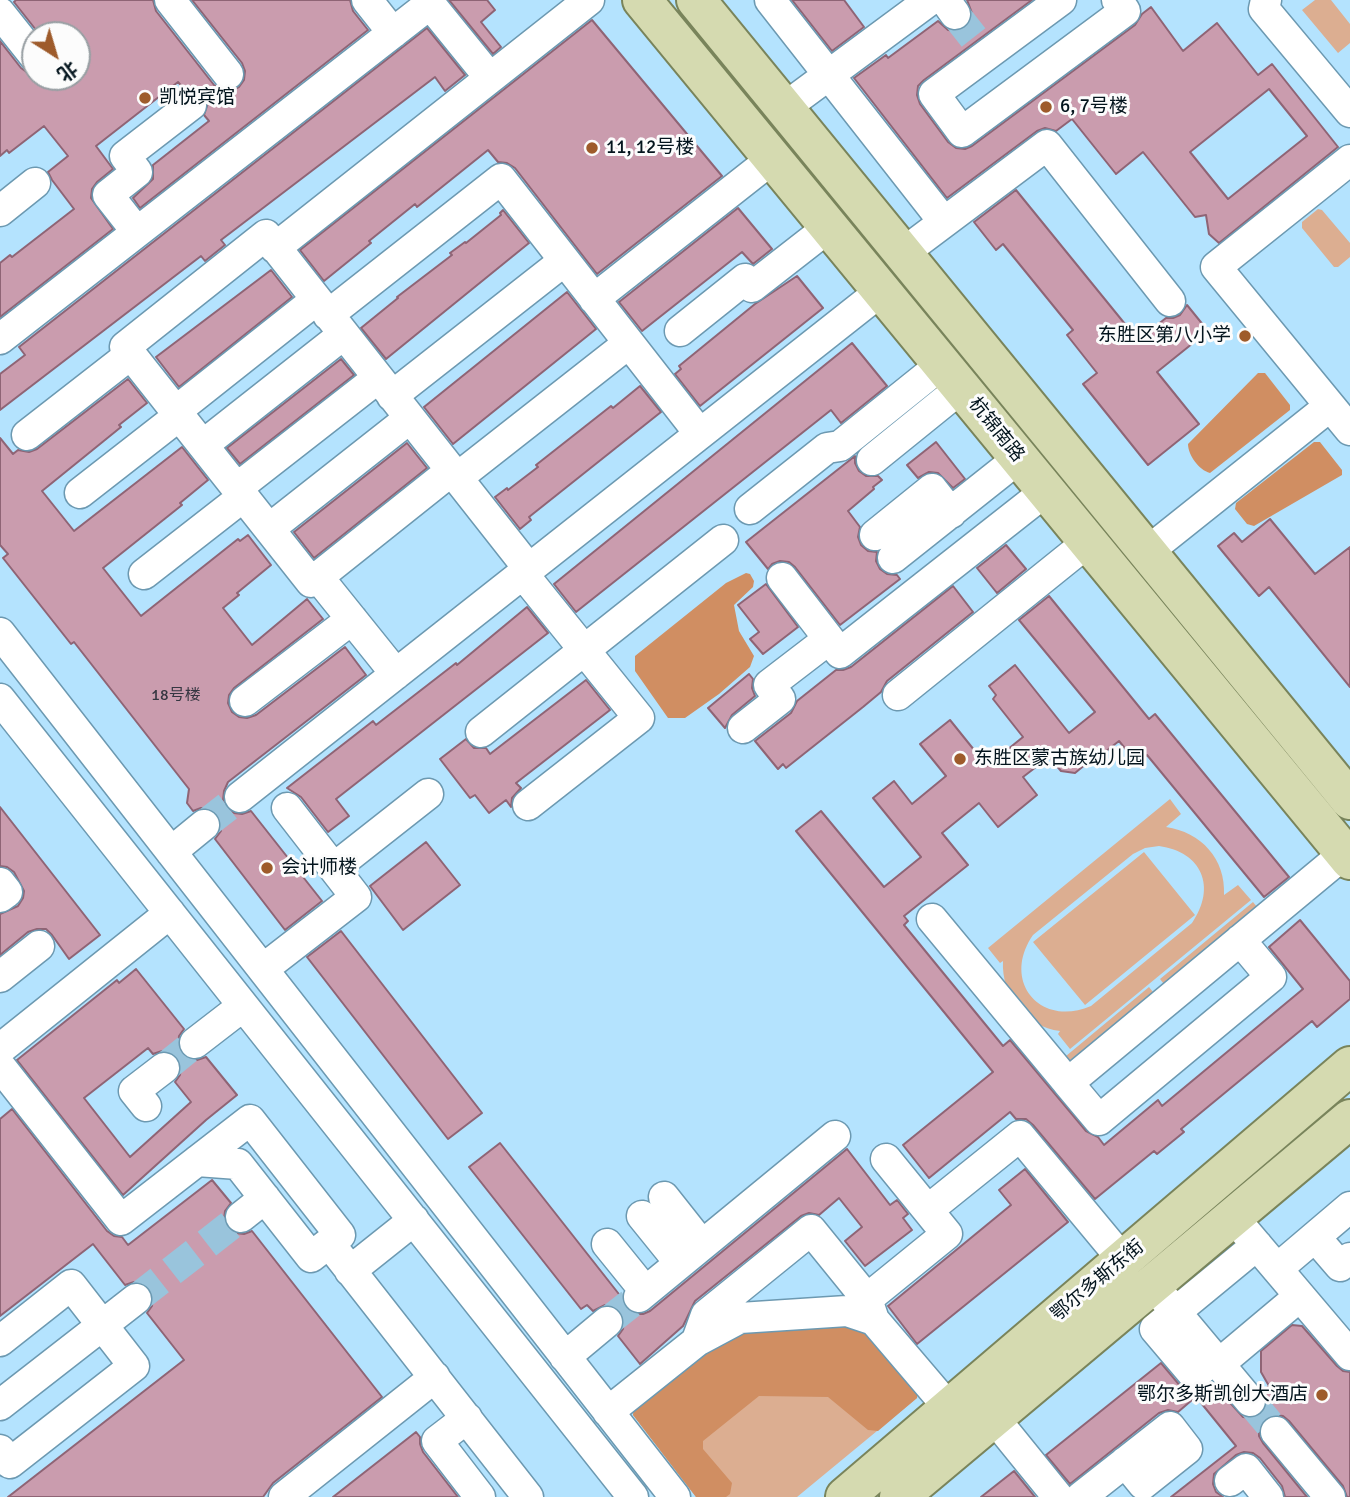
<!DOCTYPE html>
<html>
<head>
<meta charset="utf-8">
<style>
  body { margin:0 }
  #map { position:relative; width:1350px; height:1497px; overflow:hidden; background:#b4e3fe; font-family:Signika,"Noto Sans SC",sans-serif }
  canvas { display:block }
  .north { position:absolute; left:21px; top:21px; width:70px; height:70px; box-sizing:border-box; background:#fcfcfc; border:2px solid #989fa3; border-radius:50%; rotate:143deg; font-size:19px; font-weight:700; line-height:28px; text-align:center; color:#03141d }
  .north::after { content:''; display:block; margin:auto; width:24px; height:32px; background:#9e5b2b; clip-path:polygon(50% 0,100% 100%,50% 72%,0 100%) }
</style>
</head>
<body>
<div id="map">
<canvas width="1350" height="1497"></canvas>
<div class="north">北</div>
</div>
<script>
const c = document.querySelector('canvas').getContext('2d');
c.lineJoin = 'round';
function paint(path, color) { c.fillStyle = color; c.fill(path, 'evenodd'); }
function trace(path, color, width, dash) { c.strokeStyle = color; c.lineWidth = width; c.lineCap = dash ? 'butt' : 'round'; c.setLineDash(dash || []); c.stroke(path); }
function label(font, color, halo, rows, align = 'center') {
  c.font = font + ' Signika,"Noto Sans SC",sans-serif'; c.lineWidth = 6; c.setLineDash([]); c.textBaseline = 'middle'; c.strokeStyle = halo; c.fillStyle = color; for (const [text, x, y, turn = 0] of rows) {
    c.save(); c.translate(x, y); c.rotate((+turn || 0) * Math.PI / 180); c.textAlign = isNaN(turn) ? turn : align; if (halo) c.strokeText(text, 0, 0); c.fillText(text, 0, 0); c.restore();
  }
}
const green = new Path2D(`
  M1315 0H1331L1350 24V43L1338 53 1302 10Z
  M1318 209 1322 210 1350 243V257L1338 267H1334L1302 228V222Z
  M1170 799 1181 814 1166 827C1201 832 1226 859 1224 895L1238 885 1251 900 1070 1049 1058 1034 1060 1031C1026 1027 1001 995 1003 961L1000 963 988 948ZM1159 846C1202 852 1217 887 1192 923L1091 1006C1040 1028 1001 981 1033 935L1133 854 1145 848Z
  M1144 852 1195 915 1085 1005 1033 942Z
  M1253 902 1261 912 1167 988 1160 979Z
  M1149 987 1157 997 1068 1070 1060 1061Z
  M704 1346 917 1398 797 1497H696L633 1415Z`);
const forest = new Path2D(`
  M1258 373H1265L1290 405V410L1210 473C1199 470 1188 455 1188 444Z
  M1314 442H1320L1342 470V475L1254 526 1247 524 1235 509 1236 503Z
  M746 573 750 574 754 581 753 587 734 605 739 631 754 656 750 667 719 694 685 718H668L635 671V656L726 583Z
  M861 1321 919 1385 917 1398 878 1431 868 1430 828 1397 759 1396 703 1441V1449L732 1483 730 1494 726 1497H696L633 1415 634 1404 736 1328Z`);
const building = new Path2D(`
  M16 0H153L156 11 214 85 221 90 230 91 239 87 244 80 245 71 242 63 192 0H350L353 11 368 30 140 208 133 198 153 179V165L209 121 204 115 208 103 204 94 197 89H184L178 82 96 146 113 169 97 182 92 189 91 198 113 229 0 317V263L10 255 12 257 74 209 52 180 48 172 68 156 44 126 9 153 7 150 0 156V41L21 68 28 73 35 74V77H77V35H40L14 2Z
  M449 0H487L495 10 481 22 501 47 493 54Z
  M792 0H844L864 27 832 51Z
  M967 0H1032L924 80 918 86 917 95 920 104 948 142 956 148 965 149 972 146 1135 25 1142 14 1151 7 1183 51 1217 23 1258 75 1272 64 1338 147 1219 243 1209 234 1206 215 1195 217 1143 152 1116 174 1072 119 1056 131 1045 128 1037 131 947 198 854 78 886 55 888 58 938 21 948 30 956 31 965 29 971 22 972 13ZM1269 89 1307 136 1228 199 1190 152Z
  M592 20 722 176 597 274 515 168 507 163 498 162 488 150 417 207 415 204 369 241 371 243 324 281 300 250Z
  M427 28 465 75 445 91 435 77 221 240 225 245 205 261 201 256 0 410V374L25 355 19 347Z
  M1016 190 1138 340 1166 318H1173L1180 315 1187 305 1208 331 1157 372 1199 424 1148 465 1083 384 1097 373 1067 335 1073 330 1003 244 996 250 974 222Z
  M738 208 772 249 753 264 742 252 642 331 619 302Z
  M503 210 529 243 386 359 361 328 398 298 397 297 452 255 450 253 465 242 466 243 501 215 500 213Z
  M271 270 292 297 179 387 156 357Z
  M797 276 823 308 700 406 675 374 681 369 679 366 755 304Z
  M567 292 596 329 453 444 424 407Z
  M852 343 887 386 841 423 831 410 576 612 554 584Z
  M341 359 354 375 240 464 227 448Z
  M128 379 147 403 119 425 121 427 42 491 74 531 182 447 208 480 180 503 182 505 103 568 141 616 238 539 240 541 248 535 271 565 237 593 239 595 223 608 252 645 307 599 323 619 234 688 229 695 228 703 232 712 239 717 247 718 256 715 345 647 366 675 228 782 224 791 223 800 227 808 234 813 242 814 251 811 322 901 285 930 215 839 221 831V822L218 815 210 808H201L193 811 187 803 189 789 74 642 71 644 3 558 8 554 0 545V438L13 454 18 450 29 452 37 449Z
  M640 386 661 412 529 517 531 520 520 529 495 497 507 488 508 490 538 467 536 465 611 406 613 408Z
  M936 442 965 479 953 488 938 473 929 472 918 478 907 465Z
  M407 443 427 468 314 558 294 532Z
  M855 456V463L859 471 866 476H878L882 480 873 487 874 489 848 511 860 527 858 537 861 545 868 551 877 552 876 561 880 569 887 574 897 575 900 579 840 625 795 567 789 562 780 561 772 564 768 569 746 542Z
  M1270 519 1315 574 1350 547V687L1269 587 1259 596 1218 546 1234 533 1242 542Z
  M1006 545 1026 569 997 593 977 568Z
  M766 584 798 627 763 654 750 639 759 632 738 605Z
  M953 586 973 612 887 681 881 692 863 707 786 768 783 764 778 769 755 741 791 713 797 701 836 670H843L851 667Z
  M1049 596 1149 719 1155 714 1289 877 1264 897 1147 755 1137 763 1119 741 1105 752 1103 750 1075 773 1061 771 1049 757 1023 777 1037 795 998 827 979 803 942 833 968 865 904 916 908 921 904 925 1003 1046 1010 1040 1086 1131 1098 1137 1104 1145 1158 1100 1162 1106 1303 989 1269 947 1300 920 1350 981V999L1317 1027 1312 1021 1181 1129 1184 1132 1157 1154 1154 1151 1095 1199 1033 1125 1026 1119H1016L1010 1112 929 1178 903 1145 993 1072 796 831 821 811 884 887 921 857 873 798 894 781 912 804 946 776 920 744 950 720 987 766 1023 737 993 699 996 695 989 686 1015 665 1069 733 1095 712 1019 620Z
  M527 607 548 633 336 799 349 816 328 832 301 797 287 788 373 721 376 725 456 663 457 665Z
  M749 674 753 679 752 688 755 696 732 715 725 728 708 708Z
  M586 680 610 710 516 783 521 788 512 798 511 807 506 800 489 813 475 795 470 798 440 759 466 739 474 748H486L490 754Z
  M0 807 100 935 69 959 52 935 46 929H37L28 932 0 955V914L18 906 23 898 24 891 14 872 7 867 0 866Z
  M426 842 460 885 403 930 370 886Z
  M341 931 482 1113 448 1139 307 957Z
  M136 969 184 1029 179 1036 178 1045 182 1054 189 1059 197 1060 206 1057 237 1095 206 1120 123 1195 17 1060 117 980 119 983ZM148 1048 153 1054 162 1051 171 1052 177 1057 181 1066 180 1075 175 1082 191 1102 130 1157 84 1098Z
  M12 1109 107 1231 114 1236 122 1237 128 1245 212 1180 231 1203 225 1211 224 1219 227 1227 235 1233 244 1234 252 1231 382 1397 273 1483 263 1497H8L184 1360 147 1313 152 1306 153 1297 149 1288 143 1283 134 1282 125 1285 93 1244 0 1316V1119Z
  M500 1143 622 1298 625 1308 634 1314H643L650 1311 847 1149 890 1205 897 1200 908 1214 903 1218 912 1230 865 1266 845 1241 862 1227 839 1198 819 1215 809 1213 801 1216 695 1301 683 1326 640 1364 618 1336 623 1329 624 1320 620 1310 612 1305H605L593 1311 587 1305 581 1309 469 1167Z
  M1025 1169 1068 1222 917 1344 888 1306 1011 1205 999 1190Z
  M1292 1325 1302 1326 1337 1366 1343 1371 1350 1372V1497H1347L1343 1486 1289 1421 1283 1416 1274 1415 1264 1419 1259 1427V1436L1263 1443 1307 1497H1285L1282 1486 1260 1458 1253 1453 1244 1452 1236 1455 1214 1474 1213 1484 1216 1492 1223 1497H1171L1236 1446 1193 1393 1204 1389 1212 1383 1243 1417 1252 1418 1261 1415 1267 1406V1397L1264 1390 1269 1386 1261 1372V1351Z
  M1161 1363 1192 1400 1178 1412 1168 1410 1159 1413 1070 1484 1046 1455Z
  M416 1432 420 1437V1444L423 1452 458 1497H333Z
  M1014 1471 1035 1497H981Z`);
const minorTunnel = new Path2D(`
  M955 14 977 42
  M204 825 240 797
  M164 1068 195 1043
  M136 1299 241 1217
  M607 1322 639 1297
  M1250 1401 1276 1432`);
const minor = new Path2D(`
  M170 0 228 74
  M367 0 393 33
  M770 0 944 222
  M945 0 955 14
  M1061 0 934 94 962 132 1125 11 1117 0
  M1266 0 1264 9 1350 112
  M0 13 35 57
  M784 108 930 0
  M1350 160 1216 267 1350 430
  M0 211 35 183
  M137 232 108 195 137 172 125 156 191 105
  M275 248 589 0
  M903 253 1047 145 1170 301
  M594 299 772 159
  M328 315 501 179 700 434
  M680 331 745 279 752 287 829 227
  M0 339 430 4 490 78
  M392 396 564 261
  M176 411 316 300
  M27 435 131 354
  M203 445 344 334
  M872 460 961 388
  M457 478 629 343
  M237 488 378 378
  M80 493 180 415
  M750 509 827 448 840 446 942 364
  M269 529 410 418
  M875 535 932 489 951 513
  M1147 552 1330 406
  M893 558 1019 458
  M144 574 244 496
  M523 574 639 718 528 805
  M318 577 451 471
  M782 578 829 639
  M0 633 675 1497
  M396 674 318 577 311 582 125 347 266 235 529 569
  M898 695 1088 542
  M0 699 633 1497
  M245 701 352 619
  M743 728 780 699 769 685 829 639 840 653 1046 491
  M481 732 723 540
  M240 797 881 291
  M171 852 204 825
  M334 868 428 794
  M0 883 7 892 0 897
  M932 919 1068 1083 1344 854
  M263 969 356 897 287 808
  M0 977 39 946
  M195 1043 243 1006
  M0 1049 170 913
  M0 1066 121 1220 250 1120 340 1235 329 1243 528 1497
  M1068 1083 1099 1120 1271 977 1240 940
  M146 1106 134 1091 164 1068
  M197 1161 238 1164 311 1257 329 1243
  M664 1197 702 1245
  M928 1210 1020 1136 1123 1260
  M642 1216 680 1263
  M241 1217 265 1198
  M1244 1230 1350 1355
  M1315 1237 1340 1266 1350 1258
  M607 1244 645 1291
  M1277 1269 1350 1207
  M350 1271 414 1220
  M639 1297 835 1136
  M1163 1297 1250 1401
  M867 1299 947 1234 886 1159
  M697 1340 706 1315 811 1230 867 1299 874 1320
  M0 1341 71 1285 134 1366 10 1463 0 1450
  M565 1357 607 1322
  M1214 1359 1194 1375 1155 1329 1257 1245
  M1219 1364 1300 1296
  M0 1405 136 1299
  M608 1412 697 1341 740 1318 847 1311 874 1320 949 1408
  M467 1418 437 1441 480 1497
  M994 1418 1058 1497
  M1276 1432 1330 1497
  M1230 1481 1246 1469 1268 1497
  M284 1497 435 1377
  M1081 1497 1170 1427 1187 1449 1143 1484 1125 1462`);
const major = new Path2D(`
  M642 0 1350 860
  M696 0 1350 800
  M845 1497 1350 1066
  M899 1497 1350 1119`);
const markers = [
  [145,98,7,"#9e5b2b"],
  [1046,107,7,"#9e5b2b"],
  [592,148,7,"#9e5b2b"],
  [1245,336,7,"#9e5b2b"],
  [960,759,7,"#9e5b2b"],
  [267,868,7,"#9e5b2b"],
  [1322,1395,7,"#9e5b2b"]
];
const numberNames = [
  ["18号楼",176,696]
];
const poiNames = [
  ["凯悦宾馆",159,98],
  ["6, 7号楼",1060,107],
  ["11, 12号楼",606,148],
  ["东胜区第八小学",1231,336,"right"],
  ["东胜区蒙古族幼儿园",974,759],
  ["会计师楼",281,868],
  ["鄂尔多斯凯创大酒店",1308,1395,"right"]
];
const streetNames = [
  ["杭锦南路",996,430,51],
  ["鄂尔多斯东街",1098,1281,-40]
];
paint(green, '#dcae91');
paint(forest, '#d08e62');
paint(building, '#ca9cae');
trace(building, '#8f6475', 2);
trace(minorTunnel, '#99c4dc', 30, [30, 15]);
trace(minor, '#6c99b1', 33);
trace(major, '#79845b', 42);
trace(minor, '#fff', 30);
trace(major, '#d5dab0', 38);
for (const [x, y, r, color] of markers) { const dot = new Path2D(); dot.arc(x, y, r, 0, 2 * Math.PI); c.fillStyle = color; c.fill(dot); trace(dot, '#fcfcfc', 2.5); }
label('16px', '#353641', null, numberNames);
label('19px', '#03141d', '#fcfcfc', poiNames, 'left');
label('19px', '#03141d', '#fcfcfc', streetNames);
</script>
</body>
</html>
